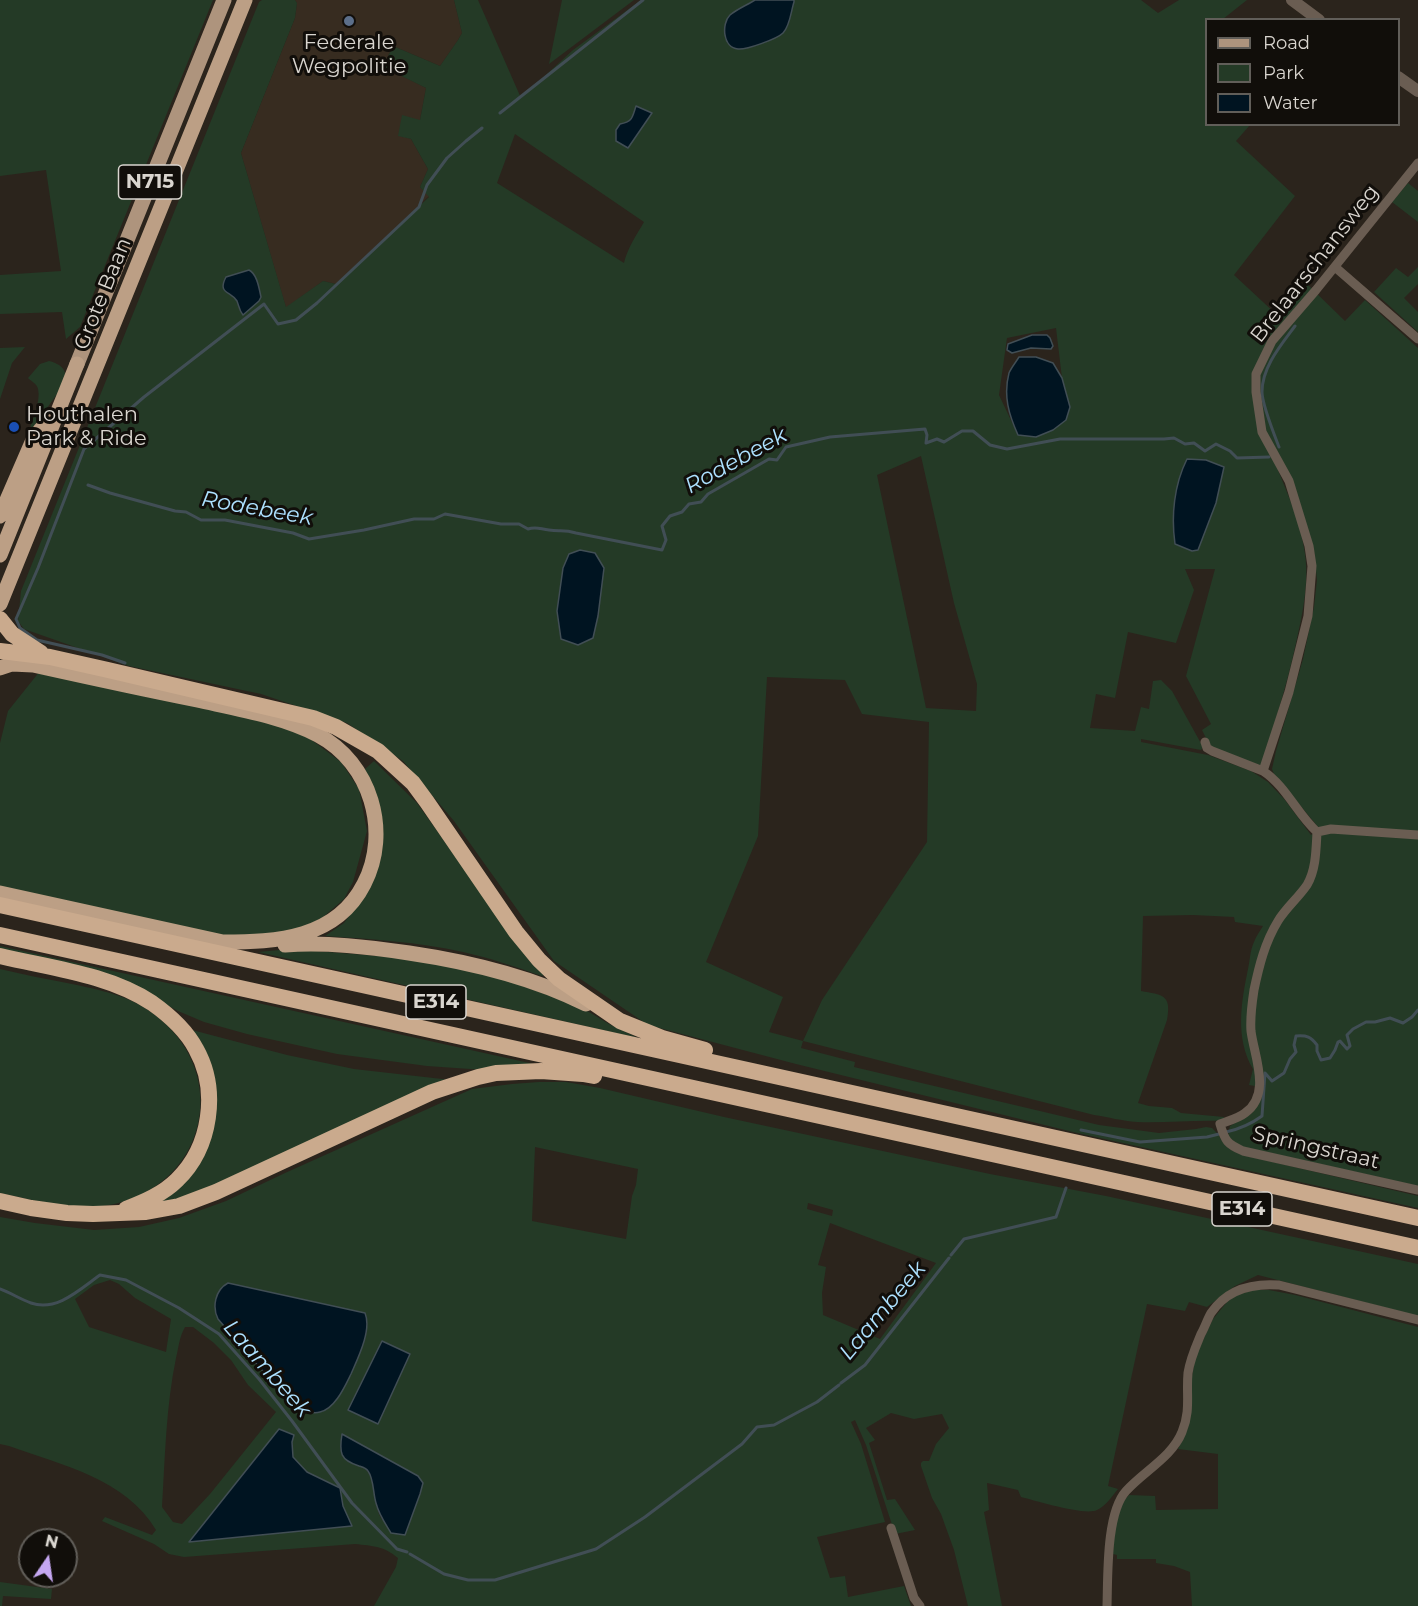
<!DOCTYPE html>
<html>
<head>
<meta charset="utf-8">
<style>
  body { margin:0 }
  #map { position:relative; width:1418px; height:1606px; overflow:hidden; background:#2b241c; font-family:Montserrat,sans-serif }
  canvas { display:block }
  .legend { position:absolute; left:1205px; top:18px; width:195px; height:108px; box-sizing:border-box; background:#110e0a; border:2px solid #615e59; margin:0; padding:8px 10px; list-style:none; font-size:18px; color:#d9d5cf }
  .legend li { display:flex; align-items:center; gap:12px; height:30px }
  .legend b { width:30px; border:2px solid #615e59 }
  .north { position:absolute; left:18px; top:1528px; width:60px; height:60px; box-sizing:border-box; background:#110e0a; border:2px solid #615e59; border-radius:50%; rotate:13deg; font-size:16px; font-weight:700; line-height:24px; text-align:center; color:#d9d5cf }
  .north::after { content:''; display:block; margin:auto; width:21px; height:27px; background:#c5a7f1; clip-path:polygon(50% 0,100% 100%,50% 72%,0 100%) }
</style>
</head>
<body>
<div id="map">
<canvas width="1418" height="1606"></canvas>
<ul class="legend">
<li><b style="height:8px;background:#ae947d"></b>Road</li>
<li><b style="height:16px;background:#243a26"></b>Park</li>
<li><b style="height:16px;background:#001421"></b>Water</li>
</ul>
<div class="north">N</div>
</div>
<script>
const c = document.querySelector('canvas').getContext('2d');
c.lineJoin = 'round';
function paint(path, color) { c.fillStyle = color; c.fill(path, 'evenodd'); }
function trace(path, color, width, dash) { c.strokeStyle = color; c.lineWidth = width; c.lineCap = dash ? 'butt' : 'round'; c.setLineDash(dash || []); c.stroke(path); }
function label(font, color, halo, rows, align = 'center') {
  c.font = font + ' Montserrat,sans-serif'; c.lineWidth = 6; c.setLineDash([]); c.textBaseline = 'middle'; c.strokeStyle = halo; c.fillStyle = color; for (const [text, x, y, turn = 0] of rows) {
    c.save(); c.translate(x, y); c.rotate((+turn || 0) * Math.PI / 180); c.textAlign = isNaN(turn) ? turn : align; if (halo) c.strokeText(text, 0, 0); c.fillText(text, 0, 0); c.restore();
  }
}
const built = new Path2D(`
  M295 0H454L462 33 458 40 440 66 393 46 383 66 426 88 420 120 399 135 411 139 428 169 420 187 429 196 336 284 323 281 286 308 241 153 295 18 297 3Z`);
const green = new Path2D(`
  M0 0H213L80 327 66 339 62 312 0 314V275L61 271 46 170 0 176Z
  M262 0H295L297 3 295 18 241 153 286 307 323 281 336 284 429 197 420 187 428 169 411 139 398 136 402 115 420 120 426 88 383 67 393 46 440 66 458 40 462 33 454 0H478L521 98 573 50 641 0H755L731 14 744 49C777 38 788 38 794 0H1141L1158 13 1179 0H1247L1223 19 1206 20V124L1250 125 1236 141 1295 196 1234 275 1277 315 1306 283 1345 321 1365 300 1418 348V1186L1239 1146 1228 1136 1230 1126 1252 1113 1255 1108 1261 1087 1249 1085 1253 1069C1235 1038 1241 1003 1248 969 1250 961 1250 950 1254 942 1256 936 1260 931 1263 926L1235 922 1234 917 1193 915 1143 916 1141 991C1162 995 1172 994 1167 1020L1138 1103 1149 1106 1172 1108 1181 1113 1224 1117 1223 1121C1194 1120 1165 1123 1137 1122 1122 1121 1108 1117 1094 1115L815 1044 803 1041 801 1048 855 1062 854 1067 1099 1125 1159 1133 1196 1129 1206 1127 1212 1128 1217 1133 1225 1145 1231 1150 1243 1155 1418 1196V1208L1073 1132 796 1064 648 1025 554 961 454 821 403 761 347 723 261 694 129 666 24 629 18 621 21 591 259 2ZM515 134 644 222C637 234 627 249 624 263L497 183ZM252 271 261 296C257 305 249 308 240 311L236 299ZM1056 328 1062 378 1070 406 1018 435 999 395 1007 338ZM921 456 954 603 977 684 976 711 926 708 877 475ZM1278 470 1292 480 1314 552 1317 580 1314 607 1303 659 1276 751 1272 769 1274 774 1319 828 1311 835 1285 800 1268 782 1251 771 1208 755 1141 742V739L1201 750 1203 747 1172 691 1161 680 1153 681 1149 709 1141 707 1135 731 1090 728 1096 694 1115 698 1128 632 1176 643 1194 590 1185 569H1215L1186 676 1211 724 1202 730 1211 748 1262 766C1274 725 1287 685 1296 643 1303 612 1310 579 1304 548 1300 521 1288 495 1278 470ZM767 677 845 680 862 714 929 722 927 842 822 1000 803 1041 769 1032 783 997 706 962 758 836Z
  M562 0H634L549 64Z
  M1408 183 1418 191V222L1392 202Z
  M1418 267V284L1404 298 1418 312V332L1374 292 1396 268 1408 277Z
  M25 347 12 363 0 399V348Z
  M49 361C61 364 68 370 65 383L32 429 30 428C33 417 41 400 38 389 37 384 31 381 28 378L40 364Z
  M40 671 269 721 309 738 341 762 359 789 367 831 353 882 344 899 322 918 291 934 228 937 0 887V743L8 711Z
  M374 761 417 803 518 944 545 974 542 976C516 967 490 958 463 952 418 942 371 939 325 936L344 923 357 905 379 808 365 769Z
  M0 946 543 1066 485 1070 427 1066 337 1054 247 1034 204 1022 178 1011 147 994 0 952Z
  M290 949 404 958 491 975 579 1006 609 1024 638 1038 258 952Z
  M0 969C22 974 45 979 67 983 100 990 134 996 160 1019 228 1076 207 1177 122 1202 82 1214 39 1201 0 1193Z
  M192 1030 287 1055 354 1069 451 1080 213 1188 146 1208 173 1192 213 1119Z
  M539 1082H566L600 1088 724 1117 990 1174 1106 1196 1418 1264V1316L1258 1275 1235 1286 1207 1307 1189 1302 1185 1311 1147 1304 1108 1486 1118 1489C1112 1496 1106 1506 1097 1510 1085 1516 1037 1501 1021 1497L1018 1490 987 1483 989 1510 984 1512 1002 1606H968L954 1550 941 1514 932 1498 921 1466V1463L923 1461H929L936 1444 949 1428 942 1414 914 1419 891 1413 866 1428 875 1440 869 1443 887 1500 895 1499 915 1530 895 1534 866 1445 855 1420 851 1422 861 1444 885 1522 817 1537 830 1578 845 1576 848 1597 904 1586 911 1606H374L396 1567 398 1558C384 1546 373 1546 355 1544L184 1557 169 1554 154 1544 102 1521 105 1517 152 1535 156 1530C126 1479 62 1465 9 1446L0 1444V1217L35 1223 94 1230 139 1227 179 1218 226 1201 285 1173 472 1089 512 1084ZM535 1147 638 1169 636 1185 632 1196 626 1239 532 1221ZM808 1203 833 1210 832 1216 807 1209ZM830 1223 936 1263 880 1339 823 1315 822 1293 826 1267 818 1265ZM110 1280 119 1284 135 1298 171 1319 166 1352 89 1327 75 1299 94 1285ZM231 1284 365 1313C372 1330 360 1354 352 1370 346 1382 334 1409 320 1412 313 1414 303 1411 298 1407 288 1401 218 1323 216 1314 212 1300 221 1293 231 1284ZM185 1327H193L214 1343 231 1360 248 1385 276 1412 210 1494 182 1524 173 1522 162 1507C165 1458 166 1406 176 1358 179 1346 179 1338 185 1327ZM292 1442 293 1457 307 1472 340 1488 343 1506 351 1526 190 1541ZM364 1468 423 1482 420 1494 405 1535C398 1530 385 1525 381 1518 372 1503 377 1478 364 1468Z
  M1254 1290H1269L1295 1295 1418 1327V1606H1192L1190 1572 1174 1566 1156 1563V1559H1117V1555L1113 1554C1115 1535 1113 1510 1129 1495L1155 1496 1156 1510 1218 1509V1454L1178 1449 1187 1430 1191 1381 1196 1355 1213 1319 1227 1302 1236 1295Z
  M0 1582 52 1589 51 1599 3 1596 2 1606H0Z`);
const water = new Path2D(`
  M755 0H794V2C791 11 790 26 783 33 777 39 746 50 738 49 723 48 721 24 730 15 737 9 747 5 755 0Z
  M636 106 652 113 628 148 616 141V130L620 124C633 121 632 118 636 106Z
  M249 270C257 274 259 288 261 297L259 301 243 315C239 310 239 306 237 301 231 291 217 294 226 277Z
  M1032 335H1047L1050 338 1053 346 1051 349 1031 348 1012 353 1007 350 1008 344Z
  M1019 357H1036L1053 363 1062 378 1070 407 1066 420 1053 430 1036 437 1018 435C1009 415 1003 396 1009 373 1011 368 1016 362 1019 357Z
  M1187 459 1206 460 1224 467 1216 503 1198 550 1192 551 1175 544C1171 516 1174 485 1187 459Z
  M580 550 595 553 604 568 598 616 593 638 578 645 561 639 557 611 563 568 569 554Z
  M228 1283 365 1313C372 1330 358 1358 351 1374 345 1386 335 1409 320 1412 313 1414 303 1411 298 1407 291 1402 285 1394 279 1388 257 1366 238 1342 218 1319 212 1307 215 1290 228 1283Z
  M382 1341 410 1354 378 1424 348 1410Z
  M279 1429 294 1435 292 1442 293 1457 307 1472 340 1488 343 1506 352 1526 189 1542Z
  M342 1434 418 1476 423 1483 420 1494 405 1535 391 1533C385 1523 379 1515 376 1503 373 1494 374 1479 368 1471 366 1468 362 1467 359 1466 340 1460 339 1453 342 1434Z`);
const stream = new Path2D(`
  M500 113 643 0
  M1279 447C1274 434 1262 404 1262 392 1262 367 1281 345 1295 326
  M88 485 110 493 175 511 186 512 201 520H225L293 533 309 539 364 530 414 519H434L445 514 501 524H519L528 529C536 526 540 529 549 530 560 532 563 529 576 533L662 550 666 540 662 526 670 516 682 512 689 504 701 502 708 494 769 459 777 460 786 447 830 437 925 429 927 435 926 443 937 439 944 442 962 431H973L990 445 1007 449 1060 439H1164L1174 438 1185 444 1194 443 1205 451 1216 444 1230 451 1237 458 1269 457
  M125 663 102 655 37 640 20 628 16 619 38 568 84 449 144 397 264 304 278 324 296 320 317 303 419 207 427 185 447 158 466 141 482 128
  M1081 1130 1140 1142 1207 1137 1219 1134
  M1226 1132C1240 1129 1251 1124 1262 1116L1265 1073 1272 1081 1284 1073 1290 1059 1296 1052 1294 1045 1296 1036C1307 1035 1311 1037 1317 1045V1051L1321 1060 1330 1058 1335 1050 1338 1042 1340 1041 1347 1049 1350 1046 1347 1035 1353 1029 1366 1022H1375L1390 1018 1403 1023 1412 1017 1418 1010
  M951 1255 964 1239 1056 1217 1066 1188
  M0 1289C11 1293 20 1299 31 1303 57 1312 80 1289 100 1275L126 1280 179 1308 219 1334 259 1379 292 1421 352 1503 397 1549 407 1552
  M841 1383 865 1365 949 1258
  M410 1554 444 1574 468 1580H495L596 1549 645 1517 742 1444 757 1427 774 1425 817 1402 839 1385`);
const minor = new Path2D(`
  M1335 267 1418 339
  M1205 742 1207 748 1212 751 1263 771C1286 786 1297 814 1317 832
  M1263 771 1289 692 1308 616 1312 566 1309 546 1289 481 1262 432 1256 392V374L1272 341 1316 290 1418 163
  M1317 832C1316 850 1316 870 1307 885 1298 898 1286 908 1278 921 1265 942 1259 966 1254 990 1252 1003 1250 1018 1251 1031 1254 1056 1272 1094 1245 1113 1239 1118 1228 1121 1220 1124 1225 1141 1227 1144 1243 1151L1418 1190
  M1317 832 1331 829 1418 835
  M891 1528 914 1598 920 1606
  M1107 1606C1108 1576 1106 1513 1126 1491 1144 1471 1172 1457 1182 1432 1191 1411 1186 1394 1188 1373 1190 1359 1196 1346 1201 1334 1205 1327 1207 1320 1211 1313 1227 1289 1252 1283 1279 1285L1418 1320`);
const tertiary = new Path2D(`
  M1292 0 1319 20
  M1398 77 1418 91`);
const primary = new Path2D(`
  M77 364 224 0`);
const trunk = new Path2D(`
  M0 516 33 440 41 429 53 417
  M0 555 77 364
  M0 604 245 0
  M0 668 12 664 33 665C87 677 142 689 197 700 238 709 281 716 318 735 371 763 391 832 364 884 336 939 277 942 222 942
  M0 893 232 944
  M285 945C327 942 368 947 409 953 470 962 530 976 586 1004`);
const motorway = new Path2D(`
  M0 619 12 634 41 653
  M0 651 50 657 108 670 313 718 336 727 378 751 413 783 427 802 516 932 539 960 559 979 620 1021 662 1038 705 1050
  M0 905 1418 1218
  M0 935 1418 1248
  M0 956C50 968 108 974 152 1003 169 1015 186 1030 196 1049 219 1090 211 1147 177 1180 163 1194 144 1202 126 1209
  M0 1201 31 1208 67 1213 93 1214 146 1212 179 1206 216 1192 432 1092 478 1077 496 1073 541 1071 583 1074 594 1076`);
const markers = [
  [349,21,6,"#5c6f8a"],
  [14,427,6,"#1a4fb4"]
];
const shields = [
  [150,182,63],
  [436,1002,60],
  [1242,1209,60]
];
const shieldNames = [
  ["N715",150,182],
  ["E314",436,1002],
  ["E314",1242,1209]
];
const poiNames = [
  ["Federale",349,43],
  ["Wegpolitie",349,67],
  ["Houthalen",26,415,"left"],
  ["Park & Ride",26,439,"left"]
];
const streetNames = [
  ["Brelaarschansweg",1315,264,-52],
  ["Grote Baan",103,294,-68],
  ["Springstraat",1316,1148,13]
];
const waterNames = [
  ["Rodebeek",736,461,-29],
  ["Rodebeek",257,509,10],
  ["Laambeek",883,1311,-50],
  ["Laambeek",267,1369,49]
];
paint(built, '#372c20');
paint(green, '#243a26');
paint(water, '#001421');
trace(water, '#414e55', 1.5);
trace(stream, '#414e55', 3);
trace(minor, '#6a5d52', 9);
trace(tertiary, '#6a5d52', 12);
trace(primary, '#ae947d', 15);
trace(trunk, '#bc9f85', 15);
trace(motorway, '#caaa8d', 16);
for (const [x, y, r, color] of markers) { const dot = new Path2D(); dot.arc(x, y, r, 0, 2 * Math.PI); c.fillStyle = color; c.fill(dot); trace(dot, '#110e0a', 2); }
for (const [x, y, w] of shields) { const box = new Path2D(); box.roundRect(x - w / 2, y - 17, w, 34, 4.5); c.fillStyle = '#110e0a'; c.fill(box); trace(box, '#d9d5cf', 1.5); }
label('bold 20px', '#d9d5cf', null, shieldNames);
label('21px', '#d9d5cf', '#110e0a', poiNames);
label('21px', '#d9d5cf', '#110e0a', streetNames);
label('italic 22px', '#ade1ff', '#110e0a', waterNames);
</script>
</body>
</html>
